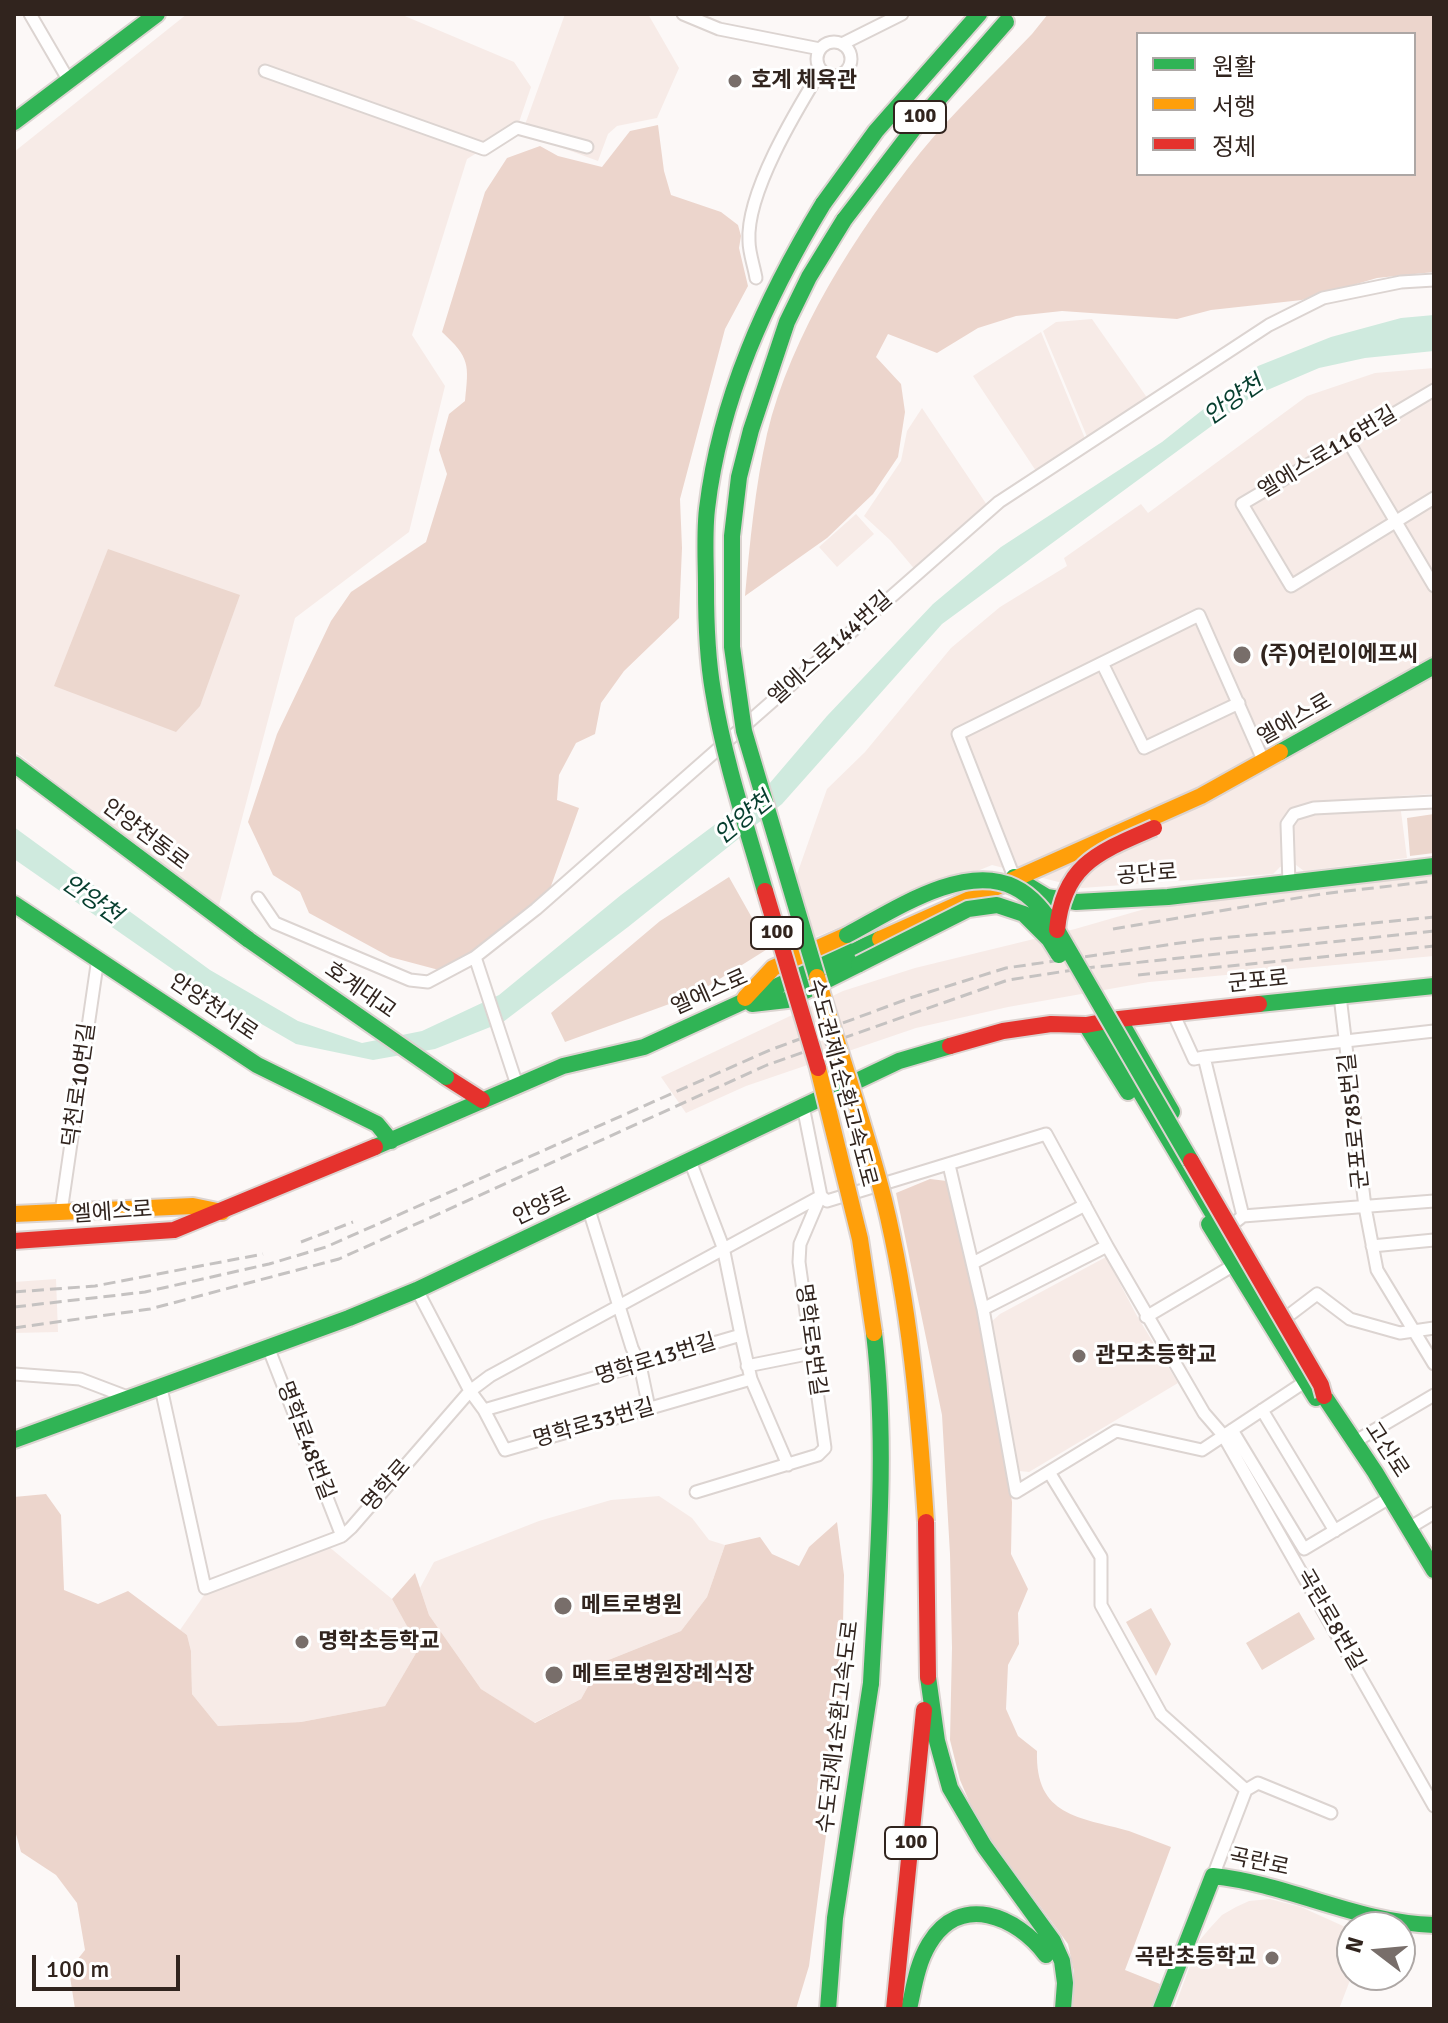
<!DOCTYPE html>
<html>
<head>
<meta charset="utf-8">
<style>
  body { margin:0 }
  #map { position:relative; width:1448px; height:2023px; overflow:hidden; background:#fcf8f7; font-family:Signika,"Noto Sans KR",sans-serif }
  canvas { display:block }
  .frame { position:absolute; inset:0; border:16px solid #31241e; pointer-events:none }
  .legend { position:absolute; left:1136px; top:32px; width:280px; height:144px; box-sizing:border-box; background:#fff; border:2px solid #ada7a5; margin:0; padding:10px 14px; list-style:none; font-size:24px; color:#31241e }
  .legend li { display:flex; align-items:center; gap:16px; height:40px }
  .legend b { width:40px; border:2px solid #ada7a5 }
  .north { position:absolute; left:1336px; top:1911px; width:80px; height:80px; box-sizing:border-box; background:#fff; border:2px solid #ada7a5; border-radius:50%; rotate:286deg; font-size:22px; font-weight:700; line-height:32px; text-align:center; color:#31241e }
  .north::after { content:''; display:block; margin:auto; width:28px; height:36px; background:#786e6a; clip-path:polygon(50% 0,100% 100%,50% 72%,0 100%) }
  .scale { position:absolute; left:32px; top:1955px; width:148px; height:36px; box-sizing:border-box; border:4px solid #31241e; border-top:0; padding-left:10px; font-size:24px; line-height:28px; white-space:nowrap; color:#31241e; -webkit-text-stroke:6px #fff; paint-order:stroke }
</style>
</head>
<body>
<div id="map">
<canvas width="1448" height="2023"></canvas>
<div class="frame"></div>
<ul class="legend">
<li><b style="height:10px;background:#30b455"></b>원활</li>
<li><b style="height:10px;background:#ff9f0a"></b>서행</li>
<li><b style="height:10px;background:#e5322d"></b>정체</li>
</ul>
<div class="north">N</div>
<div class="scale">100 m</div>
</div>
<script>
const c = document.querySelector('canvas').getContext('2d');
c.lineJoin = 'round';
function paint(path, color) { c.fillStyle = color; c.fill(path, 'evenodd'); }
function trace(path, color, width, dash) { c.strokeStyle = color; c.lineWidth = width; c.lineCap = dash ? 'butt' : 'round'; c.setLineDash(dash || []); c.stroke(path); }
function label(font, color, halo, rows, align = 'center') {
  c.font = font + ' Signika,"Noto Sans KR",sans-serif'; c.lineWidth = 6; c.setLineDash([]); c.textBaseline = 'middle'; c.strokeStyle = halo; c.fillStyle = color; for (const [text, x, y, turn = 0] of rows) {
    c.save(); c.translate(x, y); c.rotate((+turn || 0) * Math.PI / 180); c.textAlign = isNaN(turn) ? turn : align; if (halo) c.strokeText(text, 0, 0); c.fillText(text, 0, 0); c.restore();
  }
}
const built = new Path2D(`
  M187 14H400L514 62 531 87 517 128 467 159 412 335 445 386 409 532 295 618 218 909 14 750V152Z
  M565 14H648L679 68 657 118 617 126 608 134 598 161 522 133Z
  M1092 319 1148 399 1088 439 1043 331 1056 322Z
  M1041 332 1086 441 1038 474 973 376Z
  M1434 368V794L1399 796 1407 858 1304 871 1296 865 1280 867 1273 874 1082 888 992 865 813 938 795 880 827 789 865 752 951 648 1000 607 1067 566 1064 558 1141 504 1148 513 1307 396 1375 373Z
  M922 408 989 508 917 572 890 540 864 516 901 461 907 431Z
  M856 514 874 534 837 567 819 547Z
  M1434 872V956L1149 982 1008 1007 916 1028 746 1086 686 1113 661 1077 843 991 915 968 1075 929 1155 906Z
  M1106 1257 1137 1316 1178 1383 1029 1472 1019 1471 990 1323 1000 1314Z
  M56 1279 58 1332 14 1333V1282Z
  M659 1496 692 1518 709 1540 725 1545 707 1597 681 1631 601 1663 581 1699 534 1723 481 1689 429 1615 420 1588 434 1562 539 1521 611 1500Z
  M328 1546 392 1599 419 1648 385 1706 301 1722 218 1726 192 1694 191 1651 187 1635 180 1630 207 1591Z
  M1270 1899 1301 1907 1352 1930V1975L1339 2009H1174L1199 1941 1210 1928 1222 1915 1236 1907 1249 1901Z`);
const green = new Path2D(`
  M108 549 240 595 200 706 176 732 54 686Z
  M1434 814V853L1410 856 1407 818Z
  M729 877 769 948 694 995 565 1042 551 1013 660 921Z
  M1151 1608 1171 1644 1156 1676 1126 1622Z
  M1299 1612 1315 1639 1262 1670 1246 1643Z`);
const forest = new Path2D(`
  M1048 14H1434V272L1377 278 1302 300 1211 310 1177 319 1062 311 1016 316 978 328 937 353 888 334 876 357 901 384 905 412 898 457 873 494 827 538 745 596C750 542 755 487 767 434 791 334 856 233 920 153 954 111 995 73 1032 34ZM1138 34H1414V174H1138Z
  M658 125 664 171 671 195 721 212 738 225 741 236 739 248 748 286 725 329 680 499 682 548 679 618 624 671 601 703 595 734 576 743 559 775 557 800 579 808 546 900 454 974 390 957 309 913 300 892 273 875 248 822 277 734 331 621 351 592 426 542 447 474 439 450 449 414 465 401C469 364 470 358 442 332L485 192 507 158 540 146 558 156 602 167 630 131Z
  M930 1179 947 1181 980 1315 999 1420 1012 1502 1011 1554 1028 1589 1018 1613 1019 1644 1008 1665 1006 1709 1018 1736 1037 1751C1035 1817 1080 1817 1129 1831 1143 1836 1157 1842 1171 1847L1125 1970 1160 1984 1151 2009H1072L1074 1972 1068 1944 978 1822 960 1780 950 1740 952 1648 950 1554 942 1415 896 1193Z
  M46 1494 61 1515 64 1590 98 1604 128 1591 187 1635 191 1651 192 1694 218 1726 301 1722 385 1706 419 1648 392 1599 415 1573 429 1615 481 1689 535 1723 581 1699 601 1663 681 1631 707 1597 725 1545 760 1537 772 1554 799 1566 809 1547 837 1522 844 1575 841 1724 828 1777 826 1835 809 1966 796 2009H75L69 1970 85 1950 77 1903 56 1875 21 1852 14 1827V1497Z`);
const water = new Path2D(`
  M1434 315V351L1365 358 1319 368 1251 397 942 624 782 804 628 927 503 1022 435 1049 373 1060 296 1044 201 989 14 859V827L210 970 298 1021 362 1043 422 1031 499 995 621 895 769 784 827 716 933 604 1001 547 1162 442 1258 366 1331 337 1401 318Z`);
const street = new Path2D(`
  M30 14 69 81
  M683 14 719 29 820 49
  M817 59a17 17 0 1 1 34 0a17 17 0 1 1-34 0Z
  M842 44 902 14
  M265 71 484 149 517 128 587 147
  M756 278C754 266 749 253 749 241 746 193 796 111 821 70
  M1434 390 1242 504 1291 586 1434 498
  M1348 441 1434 586
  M1102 663 1144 748 1239 703
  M1014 877 958 734 1199 615 1264 762
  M1289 884 1287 824 1294 814 1314 808 1434 802
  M258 898 275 923 410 980 428 982 475 957 536 909 999 502 1269 325 1323 298 1401 282 1434 280
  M475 957 517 1085
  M1340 996 1365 1207 1377 1270 1434 1364
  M1173 1013 1194 1059 1204 1057 1243 1216 1234 1223
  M1204 1057 1434 1031
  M803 1106 821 1196
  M949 1165 983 1309 1016 1492 1116 1431 1202 1450 1306 1381
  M821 1196 827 1201 1046 1134 1107 1246 983 1309
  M589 1210 632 1348 640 1365 649 1408
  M61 1212 98 958
  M1243 1216 1434 1201
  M1107 1246 1204 1413 1223 1435 1434 1806
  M1372 1246 1434 1240
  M973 1263 1085 1205
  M417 1290 470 1391 484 1410 505 1450 751 1379
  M1288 1316 1317 1294 1350 1319 1400 1333 1434 1328
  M1146 1317 1234 1265
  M741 1335 751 1379 788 1465
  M268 1347 342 1536
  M747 1366 812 1353
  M14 1374 80 1379 130 1398
  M161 1388 205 1588 342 1536 351 1528 470 1391 490 1376 821 1196
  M484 1410 741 1335 723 1247 690 1161
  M1262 1410 1335 1531
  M1232 1430 1304 1549 1391 1497
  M1361 1438 1434 1395
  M1049 1472 1101 1557V1605L1161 1714 1246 1790 1213 1876
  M696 1492 818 1455 825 1448 799 1262 800 1244 820 1197
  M1409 1528 1434 1513
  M1246 1790 1258 1783 1331 1813`);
const fast = new Path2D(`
  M14 122 157 14
  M823 204 876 131 979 14
  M844 220 922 118 1006 22
  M1280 752 1434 666
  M14 764 249 940
  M1014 877 1047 897 1076 902 1168 897 1434 866
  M14 904 257 1065 377 1124 391 1141
  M752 1004 787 1000 859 964
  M1259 1004 1434 986
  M1119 1019 1172 1112
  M1086 1025 1128 1092
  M1104 1031 1222 1229
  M375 1147 563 1066 644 1047 880 939
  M1209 1224 1316 1398
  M1315 1387 1324 1396 1375 1472 1434 1570
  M14 1440 349 1318 417 1290 899 1061 950 1046
  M928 1677 937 1741 950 1788 984 1846 1053 1941 1062 1961 1065 1983 1063 2009
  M828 2009 835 1918 871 1683
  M909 2009C914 1987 917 1964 929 1944 960 1892 1017 1916 1046 1955
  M1161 2009 1213 1876C1289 1884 1357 1923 1434 1925`);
const slow = new Path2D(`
  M880 939 1201 796 1280 752
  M745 998 773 968 847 935
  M14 1214 193 1206 222 1212`);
const jam = new Path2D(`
  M950 1046 1003 1031 1051 1024 1086 1025 1119 1019 1259 1004
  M446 1077 482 1100
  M14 1241 174 1230 375 1147
  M894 2009 924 1710`);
const rail = new Path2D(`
  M1113 929 1321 894 1434 881
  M1138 975 1434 946
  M301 1242 353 1222
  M14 1292 95 1286 263 1254
  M14 1307 145 1292 269 1264 326 1247 770 1050 913 997 1006 968 1201 940 1434 917
  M14 1328 150 1309 339 1259 767 1065 1008 980 1086 968 1434 931`);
const fastBridge = new Path2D(`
  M765 891C746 825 724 759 713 691 707 656 706 622 706 588 706 561 704 535 707 509 720 398 766 298 823 204
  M847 935C891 912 963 862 1014 887 1033 896 1045 913 1057 930L1191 1161
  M249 940 446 1077
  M859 964 968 909 997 905 1024 914 1049 939 1059 955
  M817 977 744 731 732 647V536L739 477 751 430 787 322 809 277 844 220
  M871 1683C877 1567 888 1449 874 1333`);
const slowBridge = new Path2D(`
  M817 977C839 1051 865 1125 884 1200 910 1306 919 1414 926 1522
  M818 1068 860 1239 874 1333`);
const jamBridge = new Path2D(`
  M765 891 818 1068
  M1057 930C1063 864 1099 852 1154 828
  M1191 1161 1321 1385 1324 1396
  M926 1522 928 1677`);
const markers = [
  [735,81,8,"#786e6a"],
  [1242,655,10,"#786e6a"],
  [1079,1356,8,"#786e6a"],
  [563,1606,10,"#786e6a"],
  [302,1642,8,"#786e6a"],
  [554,1675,10,"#786e6a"],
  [1272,1958,8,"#786e6a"]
];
const shields = [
  [920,117,52],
  [777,933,52],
  [911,1843,52]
];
const shieldNames = [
  ["100",920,117],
  ["100",777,933],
  ["100",911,1843]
];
const poiNames = [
  ["호계 체육관",751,81],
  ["(주)어린이에프씨",1260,655],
  ["관모초등학교",1095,1356],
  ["메트로병원",581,1606],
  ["명학초등학교",318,1642],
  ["메트로병원장례식장",572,1675],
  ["곡란초등학교",1256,1958,"right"]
];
const streetNames = [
  ["엘에스로116번길",1328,453,-31],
  ["엘에스로144번길",831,649,-42],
  ["엘에스로",1295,720,-30],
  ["안양천동로",145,835,37],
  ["공단로",1147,875,-4],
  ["군포로",1258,982,-6],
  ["호계대교",360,991,35],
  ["엘에스로",710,993,-24],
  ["안양천서로",213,1008,34],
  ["수도권제1순환고속도로",841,1083,75],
  ["덕천로10번길",80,1085,-82],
  ["군포로785번길",1355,1121,-96],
  ["안양로",542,1207,-25],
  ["엘에스로",112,1213,-4],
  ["명학로5번길",810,1340,82],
  ["명학로13번길",656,1360,-17],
  ["명학로33번길",594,1424,-16],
  ["명학로48번길",305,1441,69],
  ["고산로",1386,1450,57],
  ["명학로",387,1486,-49],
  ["곡란로8번길",1330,1620,60],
  ["수도권제1순환고속도로",839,1727,-83],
  ["곡란로",1259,1863,12]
];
const waterNames = [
  ["안양천",1234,401,-35],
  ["안양천",744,819,-39],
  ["안양천",91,900,35]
];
paint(built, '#f7ebe7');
paint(green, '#ecd7ce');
paint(forest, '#ecd5cc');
paint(water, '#cfeade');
trace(street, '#dcd4d1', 15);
trace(fast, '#dcd4d1', 20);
trace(slow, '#dcd4d1', 20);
trace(jam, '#dcd4d1', 20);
trace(street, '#fffefe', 11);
trace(fast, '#30b455', 16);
trace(slow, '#ff9f0a', 16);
trace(jam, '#e5322d', 16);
trace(rail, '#c5c2c1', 3, [12, 6]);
trace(fastBridge, '#dcd4d1', 20, []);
trace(slowBridge, '#dcd4d1', 20, []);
trace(jamBridge, '#dcd4d1', 20, []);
trace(fastBridge, '#30b455', 16);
trace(slowBridge, '#ff9f0a', 16);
trace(jamBridge, '#e5322d', 16);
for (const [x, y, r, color] of markers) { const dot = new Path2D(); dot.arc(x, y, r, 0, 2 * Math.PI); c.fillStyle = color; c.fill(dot); trace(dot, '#fff', 3); }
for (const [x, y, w] of shields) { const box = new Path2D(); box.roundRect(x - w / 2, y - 16, w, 32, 6); c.fillStyle = '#fff'; c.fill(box); trace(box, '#31241e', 2); }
label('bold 20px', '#31241e', null, shieldNames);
label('bold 22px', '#31241e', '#fff', poiNames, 'left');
label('22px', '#31241e', '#fff', streetNames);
label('italic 24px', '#063e2e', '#fff', waterNames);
</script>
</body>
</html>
